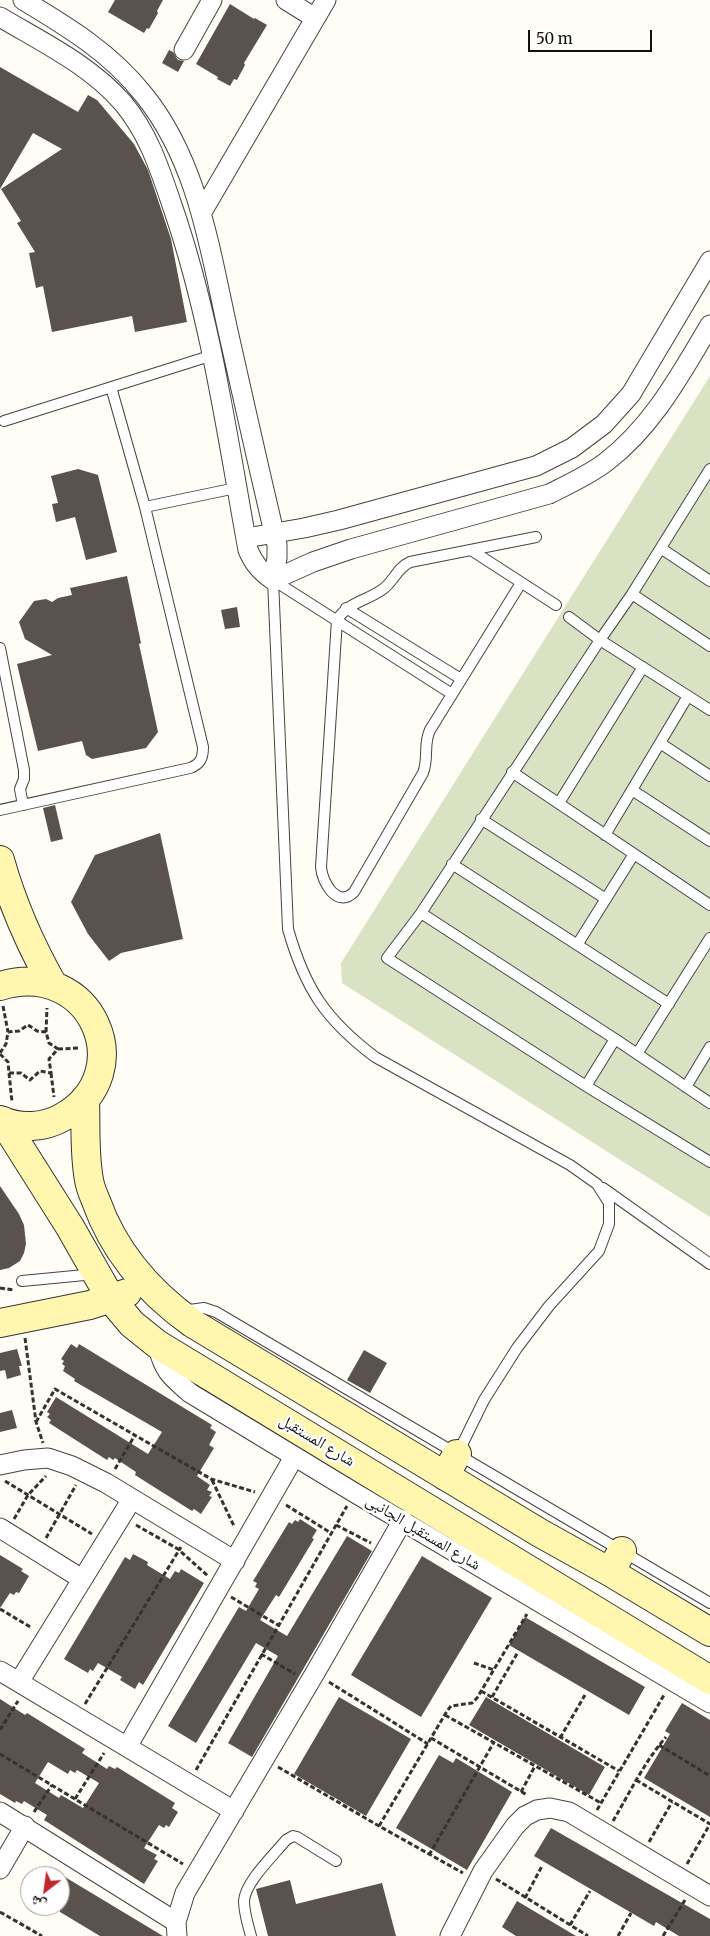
<!DOCTYPE html>
<html>
<head>
<meta charset="utf-8">
<style>
  body { margin:0 }
  #map { position:relative; width:710px; height:1936px; overflow:hidden; background:#fffdf5; font-family:Merriweather,"Noto Naskh Arabic",serif }
  canvas { display:block }
  .north { position:absolute; left:20px; top:1866px; width:50px; height:50px; box-sizing:border-box; background:#fff; border:1px solid #a0a0a0; border-radius:50%; rotate:210deg; font-size:14px; font-weight:700; line-height:20px; text-align:center; color:#111 }
  .north::after { content:''; display:block; margin:auto; width:18px; height:22px; background:#c4262e; clip-path:polygon(50% 0,100% 100%,50% 72%,0 100%) }
  .scale { position:absolute; left:528px; top:30px; width:124px; height:22px; box-sizing:border-box; border:2px solid #111; border-top:0; padding-left:6px; font-size:15px; line-height:18px; white-space:nowrap; color:#111; -webkit-text-stroke:4px #fff; paint-order:stroke }
</style>
</head>
<body>
<div id="map">
<canvas width="710" height="1936"></canvas>
<div class="north">ش</div>
<div class="scale">50 m</div>
</div>
<script>
const c = document.querySelector('canvas').getContext('2d');
c.lineJoin = 'round';
function paint(path, color) { c.fillStyle = color; c.fill(path, 'evenodd'); }
function trace(path, color, width, dash) { c.strokeStyle = color; c.lineWidth = width; c.lineCap = dash ? 'butt' : 'round'; c.setLineDash(dash || []); c.stroke(path); }
function label(font, color, halo, rows, align = 'center') {
  c.font = font + ' Merriweather,"Noto Naskh Arabic",serif'; c.lineWidth = 5; c.setLineDash([]); c.textBaseline = 'middle'; c.strokeStyle = halo; c.fillStyle = color; for (const [text, x, y, turn = 0] of rows) {
    c.save(); c.translate(x, y); c.rotate((+turn || 0) * Math.PI / 180); c.textAlign = isNaN(turn) ? turn : align; if (halo) c.strokeText(text, 0, 0); c.fillText(text, 0, 0); c.restore();
  }
}
const cemetery = new Path2D(`
  M710 376V1217L342 983 341 963Z`);
const building = new Path2D(`
  M115 0H163L157 11 158 13 149 29 147 28 144 33 108 12Z
  M230 4 254 19 255 18 267 25 244 63 245 65 237 80 234 79 230 86 217 79 218 77 196 64Z
  M169 50 173 52 178 60 184 61 178 72 162 63Z
  M0 67 78 112 88 95 97 100 134 144 148 170 171 239 187 322 135 332 132 316 52 332 43 286 36 288 29 253 35 252 17 223 21 221 1 189 62 149 33 133 0 189Z
  M78 469 98 475 117 552 86 560 75 517 56 522 52 504 58 503 51 476Z
  M127 576 141 643 139 644 158 732 146 748 92 759 86 755 82 741 38 751 17 664 52 655 25 639 19 622 34 601 46 599 52 602 58 598 72 595 70 588Z
  M237 607 240 627 225 629 221 610Z
  M55 805 63 839 51 842 43 808Z
  M160 833 183 939 121 953 109 961 88 934 71 902 95 855Z
  M0 1186 19 1214 24 1225 26 1244 24 1253 20 1261 9 1268 0 1270Z
  M71 1344 77 1348 79 1344 212 1425 210 1428 216 1432 209 1445 214 1448 197 1476 210 1485 207 1490 212 1492 209 1496 212 1497 201 1514 194 1509 192 1511 135 1475 136 1472 115 1458 113 1460 109 1457 107 1460 49 1423 51 1420 47 1417 50 1414 47 1412 56 1397 148 1454 162 1432 74 1381 75 1379 63 1371 65 1366 62 1364 64 1361 61 1359Z
  M17 1349 22 1366H19L21 1375 7 1379 5 1370 0 1371V1353Z
  M364 1350 387 1363 370 1393 347 1380Z
  M12 1410 17 1428 0 1432V1413Z
  M300 1519 317 1530 312 1538 314 1539 279 1597 276 1595 260 1620 287 1636 347 1536 372 1551 252 1757 228 1743 278 1656 256 1643 196 1743 168 1726 239 1607 246 1611 259 1589 255 1587 257 1583 253 1581 289 1522 292 1524 295 1520 298 1522Z
  M133 1554 148 1562 147 1565 170 1579 175 1571 179 1573 181 1569 204 1583 143 1685 139 1682 135 1689 120 1680 122 1677 98 1663 93 1671 90 1669 88 1673 64 1659 125 1557 130 1560Z
  M0 1555 23 1569 21 1571 29 1576 19 1593 16 1592 14 1595 10 1593 0 1608Z
  M422 1556 492 1598 421 1717 351 1675Z
  M525 1617 645 1687 629 1715 509 1645Z
  M339 1697 411 1739 366 1816 294 1774Z
  M486 1697 605 1767 589 1795 469 1725Z
  M0 1699 25 1715 27 1713 85 1749 82 1753 107 1769 109 1766 115 1769 117 1767 175 1803 172 1808 178 1812 169 1827 166 1825 164 1828 159 1825 144 1848 157 1855 154 1859 158 1861 144 1884 44 1820 47 1815 24 1801 22 1804 16 1801 15 1803 0 1794ZM48 1762 68 1774 70 1770 75 1773 77 1770 99 1783 83 1808 61 1795 59 1798 35 1783Z
  M682 1703 710 1720V1817L644 1778 670 1734 665 1731Z
  M439 1755 453 1763 456 1758 512 1792 467 1870 396 1828Z
  M551 1828 710 1919V1936H679L656 1922 654 1926 534 1856Z
  M60 1874 163 1936H100L60 1912Z
  M290 1880 296 1904 382 1883 396 1936H268L256 1889Z
  M517 1901 576 1936H516L502 1927Z`);
const path = new Path2D(`
  M3 1006 8 1032
  M46 1032 47 1008
  M58 1049 80 1048
  M0 1053 6 1044 8 1032 19 1031 28 1025 37 1031 46 1032 49 1043 58 1049 49 1059 51 1073 40 1071 30 1080 21 1073H9L8 1062 0 1054
  M9 1073 12 1102
  M51 1073 54 1097
  M0 1288 14 1290
  M25 1338 36 1422 43 1443
  M36 1422 55 1389 211 1479 255 1492
  M115 1469 135 1435
  M212 1480 234 1526
  M5 1481 92 1534
  M286 1505 331 1533
  M14 1519 28 1495 46 1476
  M136 1525 178 1549 208 1576
  M336 1525 371 1543
  M46 1538 76 1485
  M231 1597 278 1625
  M0 1609 32 1628
  M261 1654 295 1674
  M474 1663 494 1670
  M329 1682 428 1744
  M481 1691 619 1771
  M492 1697 518 1652
  M85 1704 181 1547
  M445 1715 601 1803
  M0 1730 18 1701
  M431 1738 527 1795
  M560 1738 585 1695
  M659 1745 710 1776
  M0 1754 183 1864
  M278 1767 379 1826 463 1873
  M196 1770 347 1506
  M636 1780 710 1824
  M521 1792 535 1766
  M75 1799 104 1753
  M597 1810 664 1695
  M34 1812 52 1785
  M613 1821C630 1792 645 1761 666 1737
  M379 1826 447 1711 451 1706 472 1703 477 1698 527 1614
  M649 1842 672 1802
  M429 1855 494 1742
  M687 1864 710 1824
  M496 1879 588 1936
  M525 1898 542 1866
  M0 1912 42 1936
  M570 1925 590 1891
  M618 1936 631 1913
  M663 1936 685 1900`);
const lane = new Path2D(`
  M4 421 213 355
  M710 469 632 594 600 640 710 710
  M145 507 236 488
  M662 549 710 581
  M471 550 556 605
  M273 580 288 929C305 989 326 1020 375 1057L570 1165 597 1184 609 1203V1224L599 1251 549 1306 517 1348 484 1400 458 1453
  M273 580 452 694
  M521 583 430 730C423 744 429 758 423 773L354 892C337 909 322 882 321 867L337 620C348 602 367 601 383 589 394 581 397 568 410 562L536 537
  M632 594 710 646
  M346 608 461 679
  M0 648 24 770V779L20 789 23 805
  M660 743 710 776
  M512 772 710 905
  M632 790 710 841
  M559 803 643 667
  M0 810 190 768C200 764 203 759 203 747L145 507 111 387
  M481 819 606 899
  M605 835 688 696
  M452 864 669 1004
  M421 913 600 640 569 617
  M577 945 634 854
  M615 1039 710 1103
  M637 1054 710 938
  M586 1086 615 1039 421 913 387 958 586 1086 710 1162
  M686 1087 710 1047
  M603 1188 710 1264
  M22 1281 95 1274
  M182 1311 204 1308 216 1312 710 1603
  M251 1936C248 1925 244 1913 244 1901 245 1882 274 1855 286 1840L293 1836 297 1837 336 1861`);
const street = new Path2D(`
  M23 0C68 27 111 53 144 95 198 162 210 250 228 331 244 402 260 474 277 545V558L273 580
  M286 0 315 18
  M0 17C42 42 90 65 123 103 149 134 160 170 173 208 211 319 227 435 248 550 254 564 261 572 273 580
  M184 50 212 0
  M202 212 326 0
  M246 538 304 528 339 520 536 466 572 448 604 424 631 394 710 261
  M273 580 313 562 351 549 549 494C569 484 589 475 606 462 653 426 680 375 710 325
  M157 1344C164 1371 169 1375 190 1393L355 1493 710 1703
  M0 1465 24 1460 48 1458 72 1466 106 1483 235 1561
  M0 1528 82 1579
  M0 1671 234 1811
  M19 1682 132 1499
  M127 1747 294 1457
  M0 1812 176 1922
  M0 1869 25 1826
  M177 1936 176 1922 185 1893 315 1673 403 1520
  M450 1936 483 1871 515 1826 525 1816 537 1810 550 1808 569 1812 710 1896`);
const secondary = new Path2D(`
  M0 860C12 903 31 946 53 985
  M0 986C92 958 141 1073 63 1117 44 1128 20 1129 0 1120
  M85 1099C86 1126 84 1153 89 1180 90 1187 93 1194 96 1201 114 1252 149 1292 192 1323L540 1533 610 1572 710 1632
  M3 1121 70 1227 111 1299 132 1324 157 1344 710 1680
  M0 1323 90 1305 127 1293
  M445 1476 457 1454
  M610 1572 622 1551`);
const streetNames = [
  ["شارع المستقبل",317,1441,31],
  ["شارع المستقبل الجانبى",423,1533,31]
];
paint(cemetery, '#d9e3c4');
paint(building, '#5a524d');
trace(lane, '#444', 12);
trace(street, '#444', 21);
trace(secondary, '#333', 30);
trace(path, '#333', 3, [5, 2.5]);
trace(lane, '#fff', 10);
trace(street, '#fff', 19);
trace(secondary, '#fff6b0', 28);
label('16px', '#111', '#fff', streetNames);
</script>
</body>
</html>
